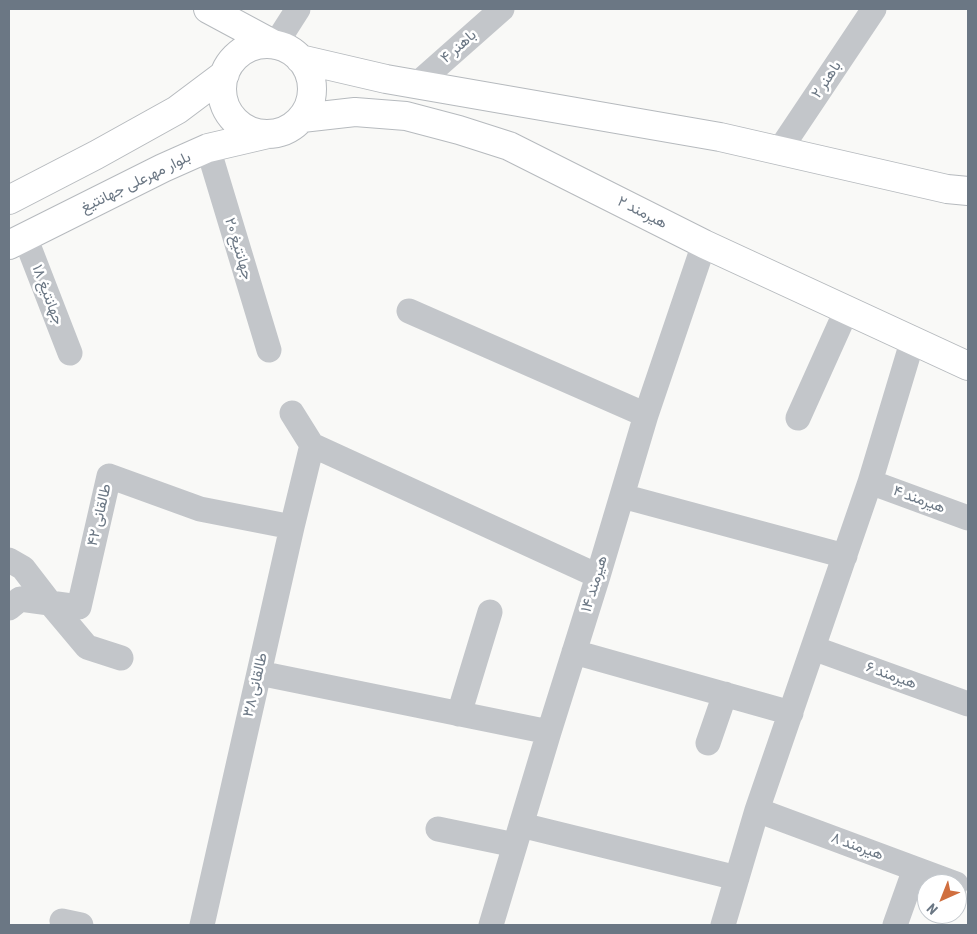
<!DOCTYPE html>
<html>
<head>
<meta charset="utf-8">
<style>
  body { margin:0 }
  #map { position:relative; width:977px; height:934px; overflow:hidden; background:#f9f9f7; font-family:"Roboto Condensed",sans-serif }
  canvas { display:block }
  .frame { position:absolute; inset:0; border:10px solid #6b7784; pointer-events:none }
  .north { position:absolute; left:917px; top:874px; width:50px; height:50px; box-sizing:border-box; background:#fff; border:1px solid #c4c9ce; border-radius:50%; rotate:224deg; font-size:14px; font-weight:700; line-height:20px; text-align:center; color:#6b7784 }
  .north::after { content:''; display:block; margin:auto; width:18px; height:22px; background:#d06f3f; clip-path:polygon(50% 0,100% 100%,50% 72%,0 100%) }
</style>
</head>
<body>
<div id="map">
<canvas width="977" height="934"></canvas>
<div class="frame"></div>
<div class="north">N</div>
</div>
<script>
const c = document.querySelector('canvas').getContext('2d');
c.lineJoin = 'round';
function trace(path, color, width, dash) { c.strokeStyle = color; c.lineWidth = width; c.lineCap = dash ? 'butt' : 'round'; c.setLineDash(dash || []); c.stroke(path); }
function label(font, color, halo, rows, align = 'center') {
  c.font = font + ' "Roboto Condensed",Vazirmatn,sans-serif'; c.lineWidth = 5; c.setLineDash([]); c.textBaseline = 'middle'; c.strokeStyle = halo; c.fillStyle = color; for (const [text, x, y, turn = 0] of rows) {
    c.save(); c.translate(x, y); c.rotate((+turn || 0) * Math.PI / 180); c.textAlign = isNaN(turn) ? turn : align; if (halo) c.strokeText(text, 0, 0); c.fillText(text, 0, 0); c.restore();
  }
}
const street = new Path2D(`
  M275 45 298 9
  M416 85 502 9
  M208 148 269 350
  M779 151 874 9
  M25 237 70 353
  M409 311 646 415
  M292 413 312 445 598 576
  M798 418 847 309
  M870 482 968 518
  M622 496 845 556
  M9 560 23 568 50 603 87 647 121 658
  M9 608 20 599 79 607 109 476 200 509 292 527
  M813 648 968 704
  M574 652 791 713
  M259 673 549 732
  M459 714 490 612
  M708 743 725 694
  M757 810 956 884
  M521 825 737 878
  M438 829 515 845
  M62 921 81 925
  M202 925 292 527 312 445
  M491 925 549 732 598 576 646 415 704 244
  M723 925 757 810 870 482 913 339
  M895 925 915 869`);
const secondary = new Path2D(`
  M208 9 275 45
  M222 89a45 45 0 1 1 90 0a45 45 0 1 1-90 0Z
  M300 59 386 79 720 137 947 189 968 191
  M302 118 355 112 406 116 459 130 509 146 704 244 968 366
  M9 200 96 155 177 110 225 74
  M9 245 163 168 208 148 268 134`);
const streetNames = [
  ["باهنر ۴",459,47,-41],
  ["باهنر ۲",827,80,-56],
  ["بلوار مهرعلی جهانتیغ",136,183,-26],
  ["هیرمند ۲",642,213,27],
  ["جهانتیغ ۲۰",238,249,73],
  ["جهانتیغ ۱۸",47,295,69],
  ["هیرمند ۴",919,500,20],
  ["طالقانی ۴۲",100,515,-77],
  ["هیرمند ۱۴",595,584,-73],
  ["هیرمند ۶",891,676,20],
  ["طالقانی ۳۸",256,685,-77],
  ["هیرمند ۸",857,847,20]
];
trace(secondary, '#b6babe', 30);
trace(street, '#c3c6ca', 25);
trace(secondary, '#fff', 28);
label('15px', '#6b7784', '#fff', streetNames);
</script>
</body>
</html>
